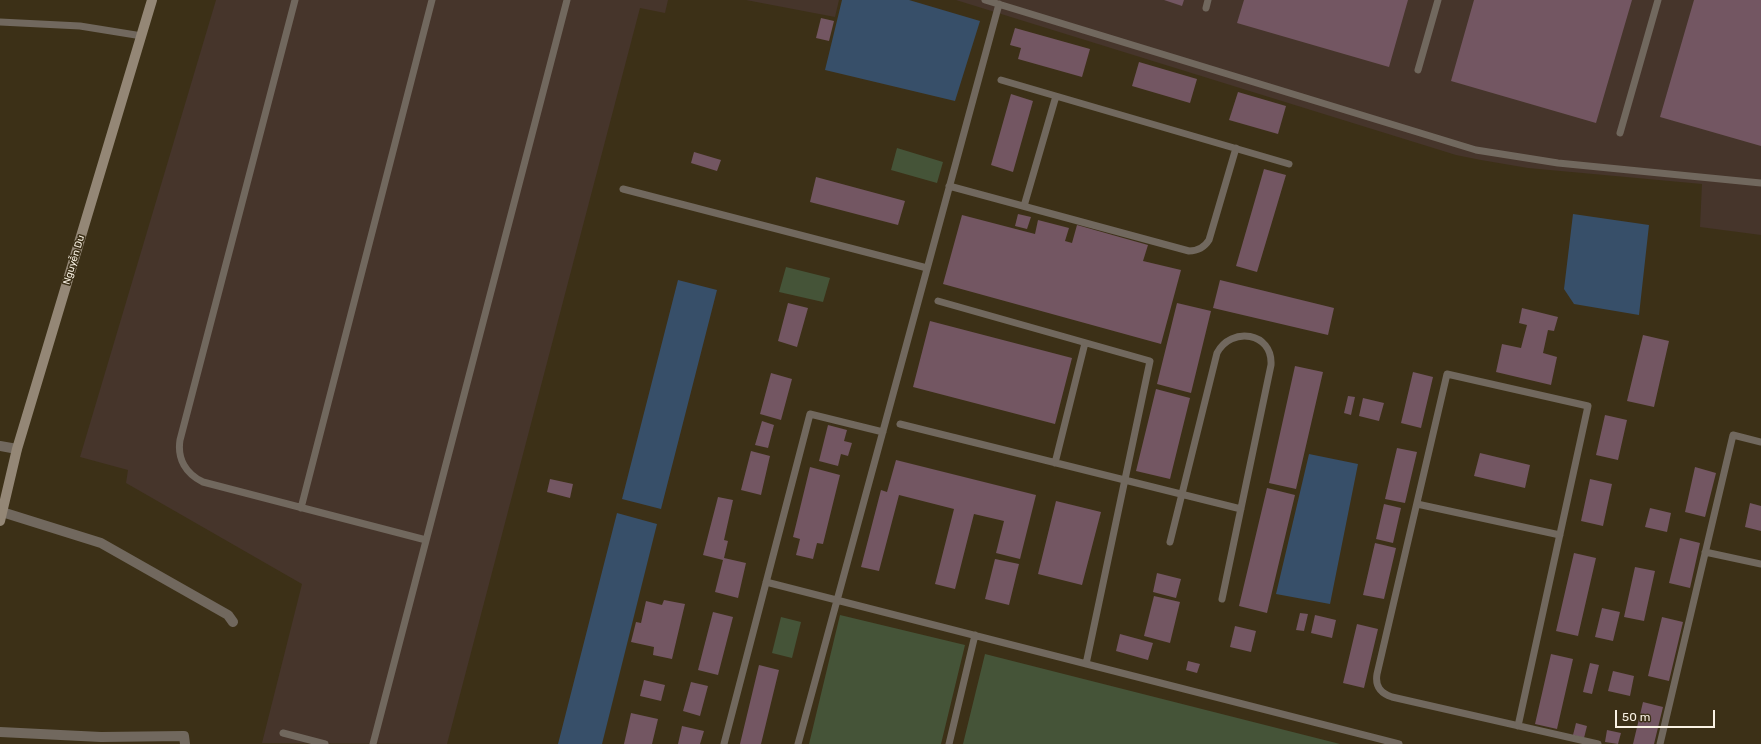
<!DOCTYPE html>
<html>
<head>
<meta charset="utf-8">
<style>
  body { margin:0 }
  #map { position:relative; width:1761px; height:744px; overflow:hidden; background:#3c3017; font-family:Rubik,sans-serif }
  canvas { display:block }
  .scale { position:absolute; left:1615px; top:710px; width:100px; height:18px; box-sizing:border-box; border:2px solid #faf2e4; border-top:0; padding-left:5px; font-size:12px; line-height:14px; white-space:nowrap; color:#faf2e4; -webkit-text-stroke:3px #3c3017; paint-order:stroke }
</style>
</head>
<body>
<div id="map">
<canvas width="1761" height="744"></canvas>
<div class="scale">50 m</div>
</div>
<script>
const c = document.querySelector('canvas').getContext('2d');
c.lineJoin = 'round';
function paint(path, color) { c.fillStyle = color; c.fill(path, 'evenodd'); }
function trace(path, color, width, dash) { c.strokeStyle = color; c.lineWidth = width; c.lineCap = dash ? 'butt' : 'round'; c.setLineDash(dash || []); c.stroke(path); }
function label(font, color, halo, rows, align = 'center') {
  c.font = font + ' Rubik,sans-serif'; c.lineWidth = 3; c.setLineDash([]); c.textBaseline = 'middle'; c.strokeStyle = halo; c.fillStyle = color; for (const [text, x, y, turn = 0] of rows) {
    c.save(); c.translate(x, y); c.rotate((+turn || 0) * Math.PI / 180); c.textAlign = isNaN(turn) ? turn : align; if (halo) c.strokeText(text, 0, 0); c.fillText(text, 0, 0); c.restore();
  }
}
const industrial = new Path2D(`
  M216 0H668L665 13 640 8 447 744 262 743 302 584 126 483 128 470 80 457Z
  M746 0H839L835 17Z
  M956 0H1761V235L1700 227 1702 184 1528 168 1481 160 1456 155Z`);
const green = new Path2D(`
  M897 148 943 162 937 183 891 170Z
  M786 267 830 278 823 302 779 292Z
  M840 615 965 645 941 744H809Z
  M781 617 801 622 792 658 772 653Z
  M985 654 1340 744H963Z`);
const water = new Path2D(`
  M842 0H909L980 21 955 101 825 70Z
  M1573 214 1649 225 1639 315 1574 304 1564 289Z
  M678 280 717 290 661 509 622 499Z
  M1309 454 1358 464 1330 604 1276 594Z
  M617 513 657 524 602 744H558Z`);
const building = new Path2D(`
  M1164 0H1184L1182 6Z
  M1244 0H1408L1389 67 1237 23Z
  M1474 0H1632L1596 123 1451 81Z
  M1694 0H1761V146L1660 117Z
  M821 18 834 21 829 41 816 38Z
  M1015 28 1090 49 1082 77 1018 59 1021 48 1010 45Z
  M1139 62 1197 79 1190 103 1132 86Z
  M1238 92 1286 106 1278 134 1229 120Z
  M1011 94 1033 101 1013 172 991 165Z
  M694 152 721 160 717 171 691 163Z
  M1264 169 1286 175 1257 272 1236 266Z
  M816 177 905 201 898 225 810 202Z
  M1018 214 1031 217 1027 229 1015 226Z
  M962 215 1035 234 1038 220 1069 228 1065 241 1072 243 1077 225 1148 245 1143 261 1181 270 1161 344 943 284Z
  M1220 280 1334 308 1328 335 1213 308Z
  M788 303 808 308 797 347 778 341Z
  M1177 303 1211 311 1191 393 1157 384Z
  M1522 308 1558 317 1554 331 1548 330 1543 353 1557 357 1551 385 1496 372 1502 344 1521 348 1527 325 1519 323Z
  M930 321 1072 358 1055 424 913 387Z
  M1643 335 1669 341 1654 407 1627 401Z
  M1295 366 1323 372 1296 489 1269 483Z
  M1413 372 1433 377 1421 428 1401 423Z
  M771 373 792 379 781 420 760 414Z
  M1156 389 1190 398 1170 479 1136 471Z
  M1348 396 1355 397 1351 415 1344 413Z
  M1363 398 1384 403 1379 421 1359 416Z
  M1605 415 1627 420 1618 460 1596 455Z
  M762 421 774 425 768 448 755 445Z
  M828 425 847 430 844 441 852 443 848 456 841 454 838 466 819 461Z
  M1397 448 1417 452 1405 503 1385 499Z
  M751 451 770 456 761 495 741 490Z
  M1480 453 1530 465 1525 488 1474 476Z
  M896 460 1036 495 1020 559 996 553 1004 521 974 514 955 589 935 584 954 509 899 495 879 571 861 567 881 490 887 492Z
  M810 467 840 475 823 544 817 543 813 559 796 555 800 539 793 537Z
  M1695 467 1716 473 1705 517 1685 512Z
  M550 479 573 484 570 498 547 492Z
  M1590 479 1612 484 1603 526 1581 521Z
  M1267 488 1295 495 1267 613 1239 606Z
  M718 497 733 500 724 540 728 541 724 558 746 563 738 598 715 592 723 560 703 555Z
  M1056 501 1101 512 1082 585 1038 574Z
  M1750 503 1761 506V531L1745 527Z
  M1384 504 1401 508 1393 543 1376 539Z
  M1650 508 1671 513 1667 532 1645 527Z
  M1680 538 1700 543 1690 588 1669 583Z
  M1375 543 1396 548 1384 599 1363 595Z
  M1574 553 1596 558 1578 636 1556 631Z
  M995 559 1019 564 1009 605 985 599Z
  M1635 567 1655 571 1644 621 1624 617Z
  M1157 573 1181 579 1176 598 1153 592Z
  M1154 596 1180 602 1170 643 1144 636Z
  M664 600 685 604 672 659 653 655 654 647 631 642 636 622 641 623 646 601 662 605Z
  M1602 608 1620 612 1613 641 1595 637Z
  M713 612 733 617 718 675 698 670Z
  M1300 613 1308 614 1304 631 1296 630Z
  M1315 615 1336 620 1332 638 1311 633Z
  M1662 617 1683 622 1669 681 1648 676Z
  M1357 624 1378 629 1364 688 1343 683Z
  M1235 626 1256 631 1251 652 1230 647Z
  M1120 634 1153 643 1148 660 1116 651Z
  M1551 654 1573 659 1557 729 1535 724Z
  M1188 661 1200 664 1197 673 1186 670Z
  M1590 663 1599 665 1592 694 1583 692Z
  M759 665 779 670 761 744H740Z
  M1613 671 1634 676 1630 696 1608 691Z
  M644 680 665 685 661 701 640 696Z
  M691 682 708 686 700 716 683 711Z
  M1643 702 1663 707 1654 744H1633Z
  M631 713 658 719 652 744H624Z
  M1576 723 1587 726 1584 738 1573 735Z
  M682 726 704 731 700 744H678Z
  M1607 730 1621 733 1618 744 1605 742Z`);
const service = new Path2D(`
  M295 0 180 440C177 459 186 474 203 482L426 540
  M985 0 1476 150 1558 163 1761 183
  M1206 8 1208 0
  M0 22 80 26 142 36
  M1418 70 1438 0
  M1001 80 1289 164
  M1620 133 1658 0
  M949 186 1189 251C1198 251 1204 248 1209 240L1236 148
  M623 189 927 268
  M1024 206 1056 96
  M938 301 1150 361 1086 664
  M900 424 1241 509
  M1055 463 1085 343
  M1417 504 1560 535
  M301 508 432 0
  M1170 542 1217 353C1231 326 1273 332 1271 365L1222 599
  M1705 552 1761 564
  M766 582 1399 744
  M1518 726 1588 406 1447 374 1377 674C1375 686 1380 693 1392 697L1598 744
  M283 733 325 744
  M373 744 567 0
  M724 744 810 414 883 432
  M798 744 999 4
  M949 744 975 635
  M1660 744 1733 435 1761 442`);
const minor = new Path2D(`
  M0 446 17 449
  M2 512 101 543 228 615 233 622
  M0 732 101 737 184 736 185 744`);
const secondary = new Path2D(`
  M0 521 17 449 152 0`);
const streetNames = [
  ["Nguyễn Du",74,260,-73]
];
paint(industrial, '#46352b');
paint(green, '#455438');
paint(water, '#374f69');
paint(building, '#735662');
trace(service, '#71685e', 7);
trace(minor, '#71685e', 10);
trace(secondary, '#948776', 10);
label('10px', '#faf2e4', '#3c3017', streetNames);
</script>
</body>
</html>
